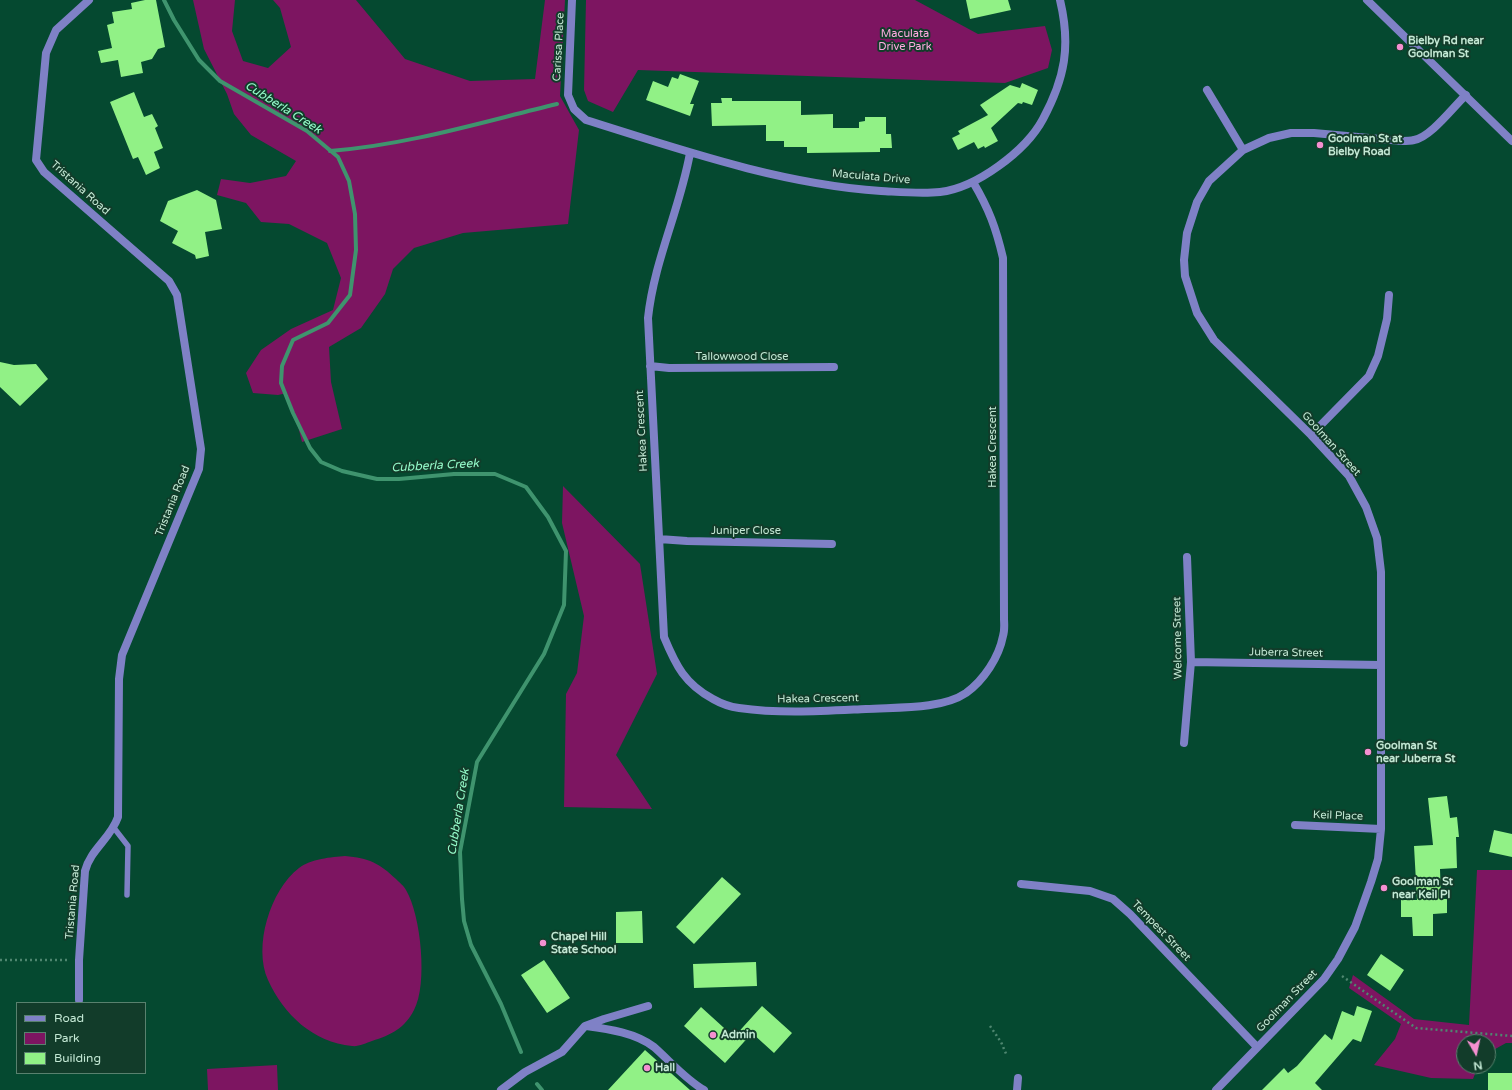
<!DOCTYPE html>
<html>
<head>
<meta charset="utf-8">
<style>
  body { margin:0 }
  #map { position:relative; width:1512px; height:1090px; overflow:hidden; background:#054930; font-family:"Varela Round",sans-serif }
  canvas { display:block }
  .legend { position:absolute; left:16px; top:1002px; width:130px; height:72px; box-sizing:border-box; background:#123c2a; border:1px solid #59816e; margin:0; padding:5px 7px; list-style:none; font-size:12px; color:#c3e8d4 }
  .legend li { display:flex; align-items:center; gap:8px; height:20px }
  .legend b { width:20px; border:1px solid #59816e }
  .north { position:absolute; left:1456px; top:1034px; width:40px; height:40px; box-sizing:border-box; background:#123c2a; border:1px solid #59816e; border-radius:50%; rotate:171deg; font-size:11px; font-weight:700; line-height:16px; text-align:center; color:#c3e8d4 }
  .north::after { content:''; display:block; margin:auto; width:14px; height:18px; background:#f590d1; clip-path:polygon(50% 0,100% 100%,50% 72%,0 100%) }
</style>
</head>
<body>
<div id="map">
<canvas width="1512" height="1090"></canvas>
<ul class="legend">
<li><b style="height:5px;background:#7f81c6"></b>Road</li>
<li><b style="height:11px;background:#7d1561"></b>Park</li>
<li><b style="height:11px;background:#91f186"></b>Building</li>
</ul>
<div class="north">N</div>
</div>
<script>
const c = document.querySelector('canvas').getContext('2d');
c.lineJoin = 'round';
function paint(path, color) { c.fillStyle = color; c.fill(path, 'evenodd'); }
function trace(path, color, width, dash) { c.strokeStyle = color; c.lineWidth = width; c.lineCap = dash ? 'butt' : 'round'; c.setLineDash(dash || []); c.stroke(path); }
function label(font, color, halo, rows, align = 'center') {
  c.font = font + ' "Varela Round",sans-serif'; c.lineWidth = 4; c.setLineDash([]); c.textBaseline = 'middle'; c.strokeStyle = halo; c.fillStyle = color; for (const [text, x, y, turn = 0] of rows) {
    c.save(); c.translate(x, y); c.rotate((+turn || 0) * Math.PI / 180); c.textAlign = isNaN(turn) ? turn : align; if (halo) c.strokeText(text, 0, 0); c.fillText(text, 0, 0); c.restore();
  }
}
const green = new Path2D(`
  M193 0H235L232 31 243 61 268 68 291 47 280 8 273 0H356L405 59 470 81 535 79 545 0H565L560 96 579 130 568 224 463 233 414 248 393 269 385 294 361 328 329 347 331 382 342 429 302 442 297 422 287 393 278 395 253 393 246 373 261 350 291 329 333 310 341 278 327 243 289 224 261 222 246 203 217 195 221 179 250 183 286 176 296 161 251 135 234 114 227 94 204 49Z
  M586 0H915L978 34 1045 26 1052 50 1048 68 1005 83 638 70 613 112 588 101 584 90Z
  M563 486 640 564 657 674 616 755 652 809 564 807 566 694 577 673 584 616 562 523Z
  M345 856C369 858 379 863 396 879 399 882 404 886 406 890 421 915 428 985 414 1010 405 1028 391 1035 372 1041 366 1043 358 1047 352 1046 313 1042 284 1015 268 980 253 947 270 890 299 868 310 859 332 857 345 856Z
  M1477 870H1512V1043H1506L1488 1053V1042H1464V1066H1478L1473 1079 1431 1078 1374 1065 1395 1039 1401 1024 1349 988 1353 975 1414 1019 1469 1025Z
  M277 1065 278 1090H208L207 1069Z`);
const stream = new Path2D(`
  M164 0 174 20 199 60 220 81 307 131 338 157 349 181 355 214 356 250 350 295 328 323 293 340 282 366 281 383 293 413 310 448 321 462 342 471 377 479H399L454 474H495L526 487 548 517 566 551 564 605 544 654 477 762 460 852 462 899 464 921 471 945 501 1004 521 1052
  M330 151C408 145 482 122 557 104
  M537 1084 542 1090`);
const building = new Path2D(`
  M145 0H156L165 47 158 49 152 59 141 62 143 73 121 77 118 60 101 63 98 51 112 48 107 25 114 23 112 12 132 9 131 3Z
  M966 0H1008L1011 10 970 19Z
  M680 74 699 81 690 104H694L690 116 646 100 653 81 668 87 672 77 678 79Z
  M1022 83 1038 90 1032 105 1023 102 1022 104 1018 103 991 128 998 141 985 148 984 146 978 149 974 142 958 150 952 138 960 134 958 131 988 115 980 105 1010 85 1020 88Z
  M134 92 144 117 152 114 158 126 155 128 163 148 154 152 160 168 146 175 138 157 133 159 110 102Z
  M721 98H732V101H801V115L833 114V128H859V122L865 121V117H886V134H891L892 148H880V152L807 153V147H784V141H766V125L712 126 711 103H722Z
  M197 190 216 200 222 229 205 232 209 256 196 259 195 255 172 243 178 231 160 221 168 201Z
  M0 362 14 365 36 364 48 379 20 406 0 387Z
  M1447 796 1450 818 1457 817 1459 837H1456L1457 868 1440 869 1441 899H1447V913L1433 914V936H1413L1412 917H1401V900H1417L1414 846 1433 845 1428 798Z
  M1494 830 1512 834V857L1489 852Z
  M722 877 741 894 694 944 676 927Z
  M642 911 643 943H616V912Z
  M1381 954 1404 970 1390 991 1367 975Z
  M544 960 570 998 547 1013 521 975Z
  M756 962 757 986 694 988 693 964Z
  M762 1006 792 1033 774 1053 752 1033 725 1063 684 1026 701 1007 734 1037Z
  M1357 1006 1372 1011 1361 1042 1353 1039 1315 1083 1322 1090H1262L1284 1068 1288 1073 1297 1066 1325 1034 1332 1040 1342 1011 1354 1016Z
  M645 1050 690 1090H608Z
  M1488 1073H1512V1090H1488Z`);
const path = new Path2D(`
  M0 960H69
  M1342 976 1416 1028 1512 1036
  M990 1026 1001 1042 1007 1056`);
const service = new Path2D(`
  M114 828 128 846 127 895`);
const minor = new Path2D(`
  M572 0 568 95 574 109 586 120C682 150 780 184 881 191 900 192 921 194 940 192 976 188 1026 151 1043 119 1065 78 1071 46 1060 0
  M1207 90 1243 150
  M690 153C680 209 654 261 648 318L664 637C676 666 685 684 713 699 720 703 731 707 739 708 781 714 824 711 866 709 895 707 941 710 966 693 984 680 999 657 1003 636 1005 630 1004 623 1004 618L1003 258C996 228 989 209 973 182
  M650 366 669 368 834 367
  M1311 435 1369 376 1378 356 1387 319 1389 295
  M659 539 687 541 832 544
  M1191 662 1381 665
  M1184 743 1191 662 1187 557
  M1295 825 1381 829
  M1021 884 1090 891 1113 899 1130 914 1257 1047
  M79 1000V960L85 871C90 850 111 838 118 817L119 679 122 655 199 469 201 449 177 295 169 281 44 172 36 160 46 53 56 30 89 0
  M586 1026C609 1029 636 1033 654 1047 670 1061 685 1079 704 1090
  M501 1090 525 1072 562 1052 585 1026 604 1019 648 1006
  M1017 1090 1018 1078
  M1216 1090 1324 979 1338 959 1355 927 1371 882 1378 859 1381 829V572L1377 538 1366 507 1349 476 1311 435 1214 340 1197 313 1185 276 1184 260 1187 233 1197 202 1209 181 1243 150 1269 138 1291 133H1314L1402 141C1406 141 1410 141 1414 140 1431 137 1453 107 1466 95`);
const tertiary = new Path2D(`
  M1367 0 1512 141`);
const markers = [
  [1400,47,4,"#f590d1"],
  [1320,145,4,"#f590d1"],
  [1368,752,4,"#f590d1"],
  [1384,888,4,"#f590d1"],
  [543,943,4,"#f590d1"],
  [713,1035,4,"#f590d1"],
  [647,1068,4,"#f590d1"]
];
const parkNames = [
  ["Maculata",905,34],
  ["Drive Park",905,47]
];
const poiNames = [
  ["Bielby Rd near",1408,41],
  ["Goolman St",1408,54],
  ["Goolman St at",1328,139],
  ["Bielby Road",1328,152],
  ["Goolman St",1376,746],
  ["near Juberra St",1376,759],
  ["Goolman St",1392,882],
  ["near Keil Pl",1392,895],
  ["Chapel Hill",551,937],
  ["State School",551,950],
  ["Admin",721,1035],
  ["Hall",655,1068]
];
const streetNames = [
  ["Carissa Place",559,47,-87],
  ["Maculata Drive",871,177,5],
  ["Tristania Road",80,188,42],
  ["Tallowwood Close",742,357],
  ["Hakea Crescent",642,431,-93],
  ["Goolman Street",1331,444,48],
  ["Hakea Crescent",993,447,-90],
  ["Tristania Road",173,501,-68],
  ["Juniper Close",746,531],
  ["Welcome Street",1178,638,-91],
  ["Juberra Street",1286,653,1],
  ["Hakea Crescent",818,699,-1],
  ["Keil Place",1338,816,2],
  ["Tristania Road",73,902,-85],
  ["Tempest Street",1161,931,46],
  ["Goolman Street",1287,1001,-46]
];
const waterNames = [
  ["Cubberla Creek",283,108,32],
  ["Cubberla Creek",435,466,-3],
  ["Cubberla Creek",459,812,-81]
];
paint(green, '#7d1561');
trace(stream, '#3f946e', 4);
paint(building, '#91f186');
trace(path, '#4f8770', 2.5, [2, 3]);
trace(service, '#7f81c6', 5.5);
trace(minor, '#7f81c6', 8);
trace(tertiary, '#7f81c6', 8);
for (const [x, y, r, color] of markers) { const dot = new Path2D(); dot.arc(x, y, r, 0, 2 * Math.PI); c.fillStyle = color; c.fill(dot); trace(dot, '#123c2a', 1.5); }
label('11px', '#ffaae0', '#123c2a', parkNames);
label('bold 11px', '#c3e8d4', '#123c2a', poiNames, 'left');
label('11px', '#c3e8d4', '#123c2a', streetNames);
label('italic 12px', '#96fccb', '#123c2a', waterNames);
</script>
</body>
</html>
